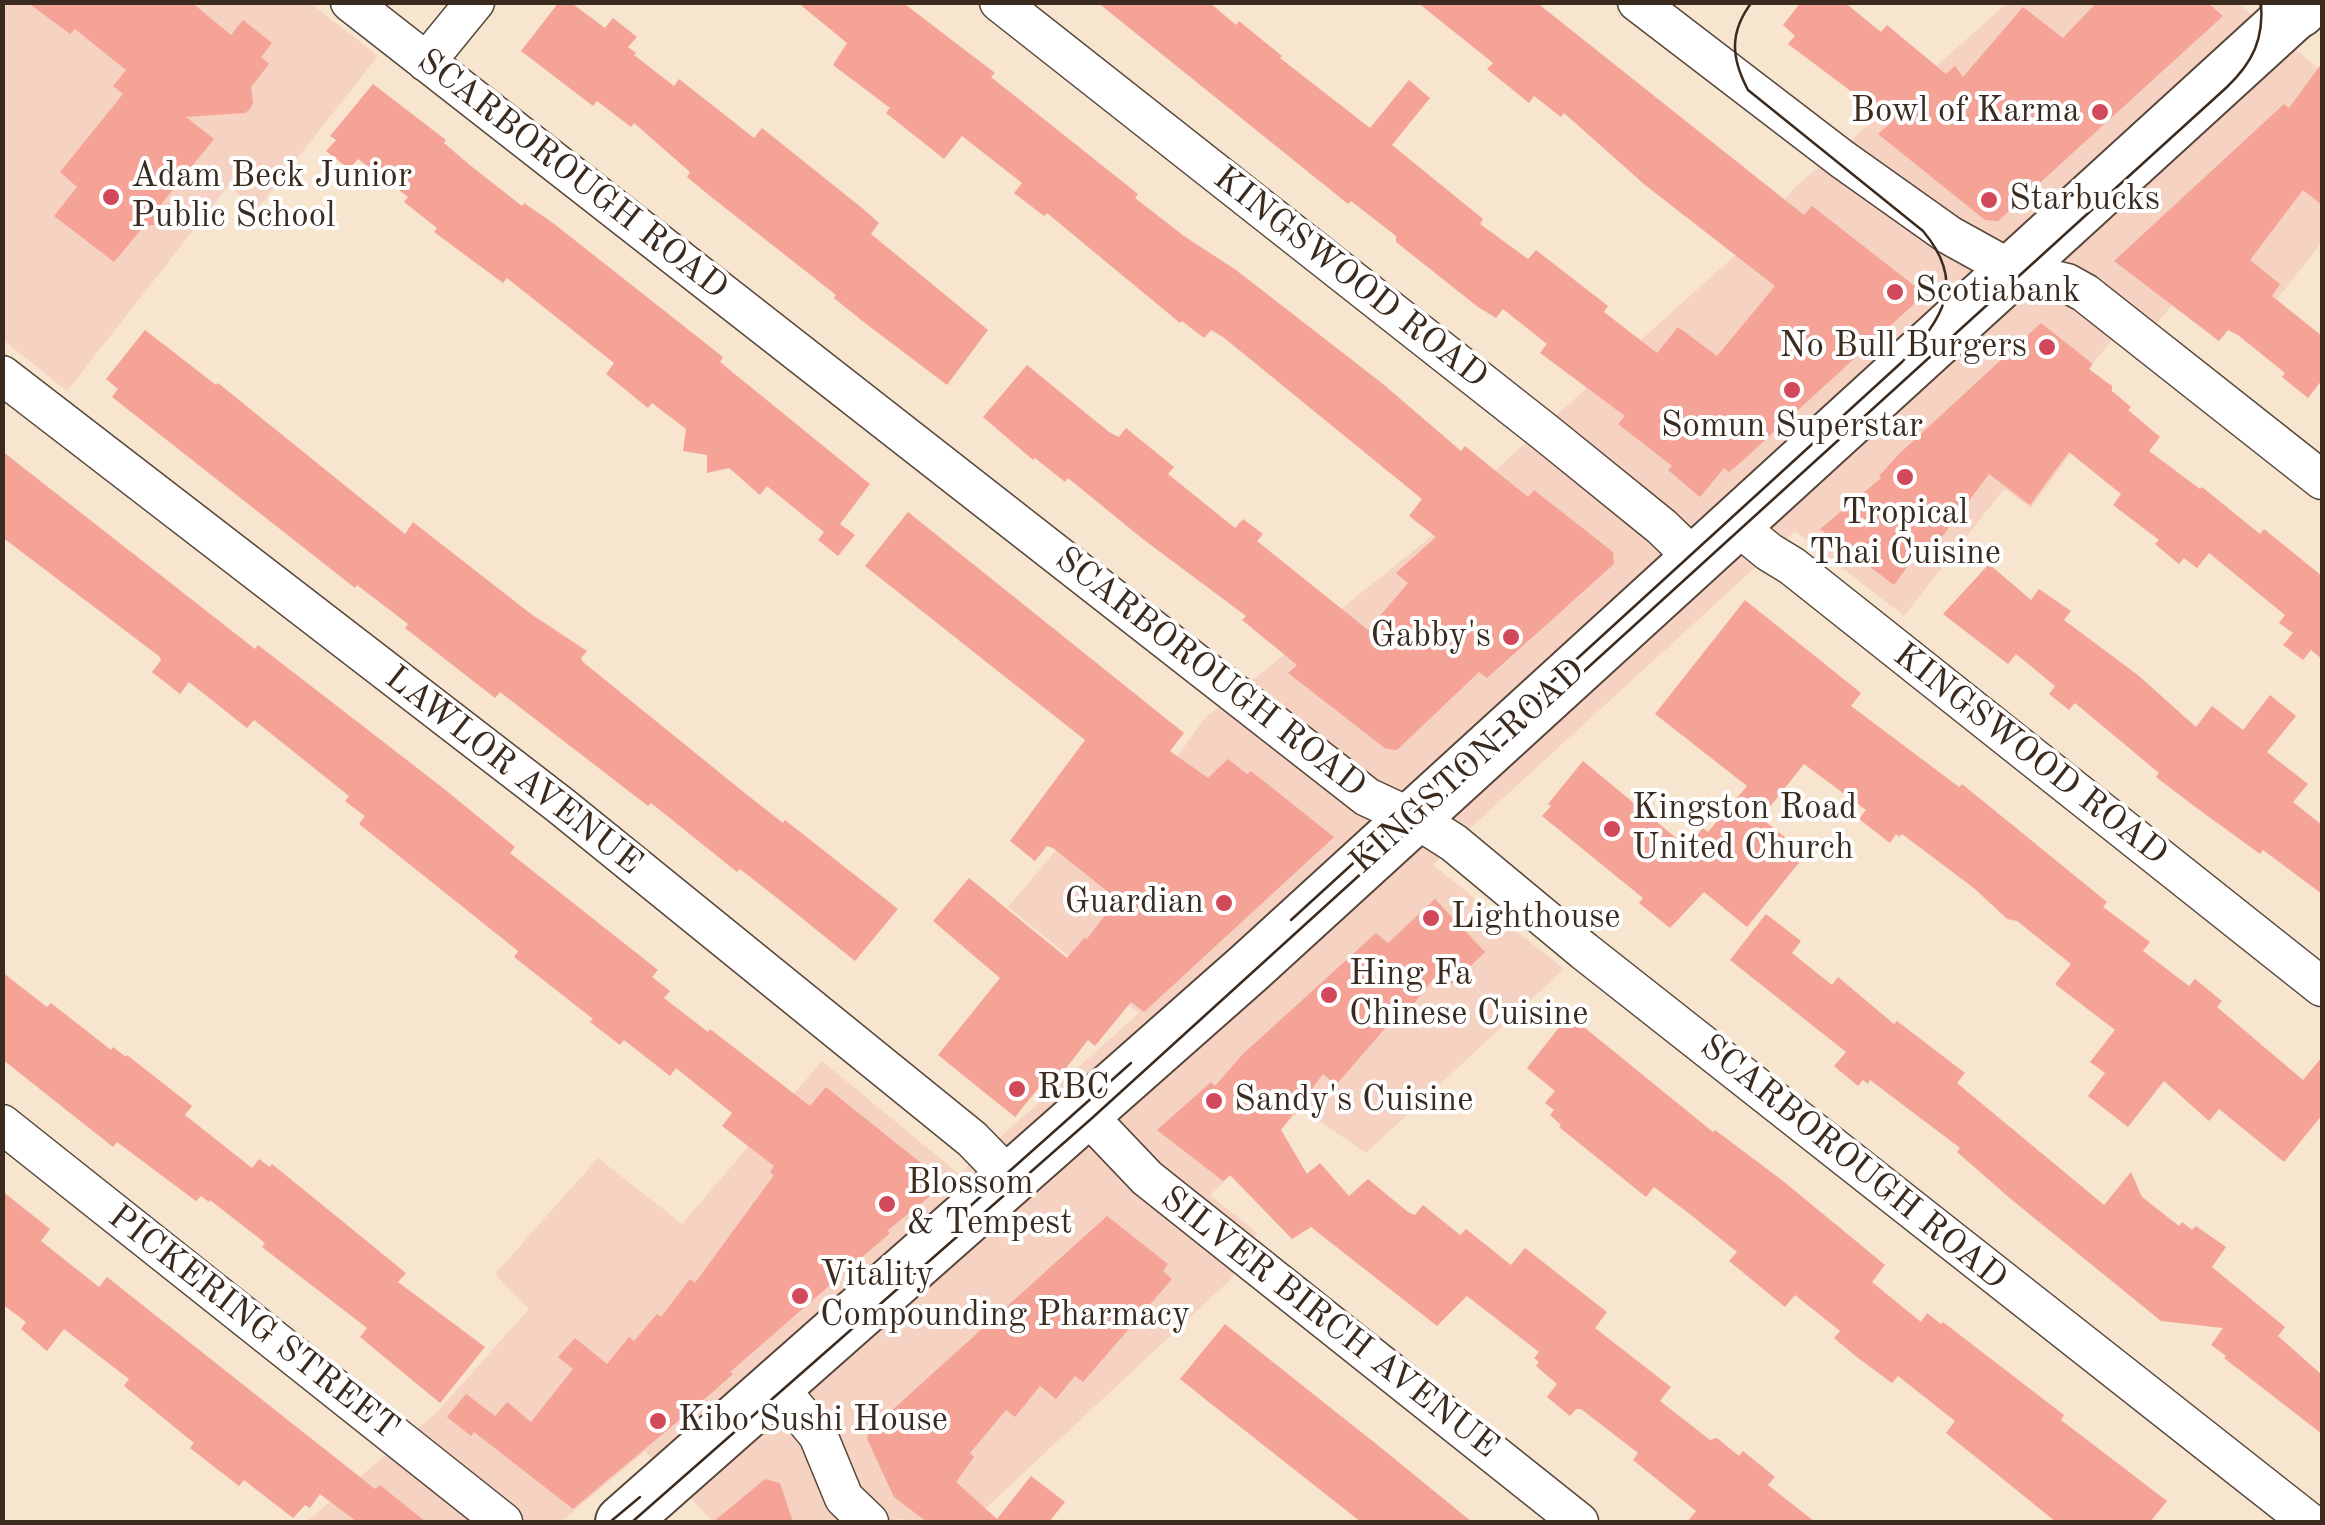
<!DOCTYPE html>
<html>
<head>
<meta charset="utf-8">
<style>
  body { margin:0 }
  #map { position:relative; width:2325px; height:1525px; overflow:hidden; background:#f7e5d0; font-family:"Old Standard TT",serif }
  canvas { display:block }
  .frame { position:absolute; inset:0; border:5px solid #3b2a1e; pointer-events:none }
</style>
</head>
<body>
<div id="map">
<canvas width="2325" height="1525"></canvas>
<div class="frame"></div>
</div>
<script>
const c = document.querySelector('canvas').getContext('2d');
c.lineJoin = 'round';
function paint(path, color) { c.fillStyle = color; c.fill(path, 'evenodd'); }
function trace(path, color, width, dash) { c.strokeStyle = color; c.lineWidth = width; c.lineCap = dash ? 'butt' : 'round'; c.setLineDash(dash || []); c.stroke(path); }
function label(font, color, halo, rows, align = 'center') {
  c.font = font + ' "Old Standard TT",serif'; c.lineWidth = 8; c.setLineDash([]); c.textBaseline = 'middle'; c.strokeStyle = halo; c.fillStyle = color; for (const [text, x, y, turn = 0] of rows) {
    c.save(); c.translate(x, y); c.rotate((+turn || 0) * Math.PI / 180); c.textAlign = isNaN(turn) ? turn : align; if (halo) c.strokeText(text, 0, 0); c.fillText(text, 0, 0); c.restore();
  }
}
const built = new Path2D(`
  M2 3H310L378 56 257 209 228 186 67 391 3 340Z
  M2007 3H2237L2322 71V242L2255 327 2194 279 2155 325 2137 311 2046 418 2077 445 2031 508 2004 489 1904 616 1795 531 1454 843 1433 865 1564 969 1366 1153 1302 1109 1210 1195 1257 1233 1230 1280 971 1522H906L899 1518 892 1522H713L645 1451 561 1522H306L437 1412 529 1309 495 1274 598 1158 682 1224 822 1061 959 1174 1139 1013 1008 907 1112 784 1141 806 1205 718 1427 540 1513 454 1748 244 1796 186 1894 104Z`);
const building = new Path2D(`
  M27 2H191L231 35 243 20 272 43 261 57 269 64 251 87 253 103 250 109 245 113 186 117 214 139 159 207 163 224 144 226 114 262 54 216 77 187 60 172 123 94 113 86 126 70 75 29 70 34Z
  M559 2H570L605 28 613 18 637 37 628 47 636 53 634 55 674 86 679 79 754 138 762 128 862 208 879 223 871 234 988 330 947 385 861 320 834 298 836 295 710 196 687 177 690 172 634 123 631 127 597 101 593 106 521 51Z
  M797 2H902L995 73 991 77 1138 194 1135 198 1184 236 1236 270 1383 384 1461 451 1465 446 1528 497 1534 490 1613 552 1614 564 1487 678 1479 672 1397 750 1386 749 1288 673 1297 665 1242 620 1246 616 1144 540 1068 478 1065 482 1035 458 1033 460 983 417 1027 365 1109 432 1119 437 1126 428 1174 467 1168 474 1235 528 1243 519 1263 534 1257 541 1368 630 1408 583 1396 573 1436 537 1409 516 1422 499 1223 337 1211 330 1204 338 1182 321 1180 323 1047 213 1044 216 1014 193 1022 183 962 136 944 159 886 113 890 108 833 65 847 43Z
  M1097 2H1209L1236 25 1239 21 1282 56 1280 58 1370 128 1409 80 1430 98 1392 145 1483 219 1480 224 1528 259 1536 250 1608 306 1604 312 1657 353 1678 327 1717 356 1775 286 1645 185 1564 113 1561 117 1534 96 1529 103 1487 69 1493 63 1417 2H1536L1804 215 1812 206 1925 294 1740 463 1729 472 1724 468 1700 497 1668 470 1672 466 1618 424 1625 416 1540 353 1547 344 1503 309 1496 318 1478 307 1396 242V236L1351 201 1348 204Z
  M1801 2H1844L1881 32 1887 25 1946 74 1955 66 1963 77 2023 7 2063 38 2097 2H2207L2223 16 1998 221 1985 220 1878 134 1892 122 1788 44 1795 36 1783 25Z
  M2322 63V205L2303 190 2250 260 2280 284 2272 296 2322 336V380L2308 398 2282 377 2285 373 2238 335 2228 330 2219 341 2114 261 2284 104 2289 108Z
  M373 84 446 140 444 143 471 166 522 206 524 203 553 223 723 357 720 362 870 484 840 524 855 535 838 556 818 540 824 532 767 486 760 495 729 468 707 473V455L683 451 686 429 652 403 648 408 606 374 614 363 507 278 503 283 434 232 437 228 404 202 408 197 358 159 349 169 326 151 336 140 330 136Z
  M2041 323 2093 364 2089 369 2112 386V391L2131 407 2128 410 2160 437 2149 451 2200 489 2202 487 2260 534 2264 529 2322 576V659L2311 650 2303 660 2283 645 2293 633 2279 623 2285 615 2209 553 2197 568 2184 558 2179 564 2155 544 2159 540 2113 505 2121 494 2069 452 2030 505 1989 474 1923 562 1915 556 1894 585 1820 529 1881 478 1879 476 1899 454Z
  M145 330 216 385 218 383 405 534 413 522 531 614 587 651 581 658 583 662 746 794 783 823 785 820 898 909 855 961 777 898 740 869 737 872 651 803 648 806 500 692 495 698 405 628 408 624 357 585 355 588 112 397 118 389 106 379Z
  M2 451 255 649 258 645 443 788 515 847 510 853 658 970 652 977 670 991 664 998 708 1032 710 1029 810 1106 826 1087 946 1183 887 1231 890 1233 730 1372 733 1374 714 1391 573 1509 474 1432 471 1436 447 1417 466 1394 495 1416 507 1402 531 1422 573 1369 558 1357 575 1338 607 1364 629 1337 634 1341 657 1314 661 1317 690 1279 695 1283 774 1175 770 1172 774 1166 722 1126 732 1113 676 1068 670 1076 624 1040 620 1045 590 1022 593 1019 514 957 518 951 359 824 365 816 345 801 349 796 254 720 247 728 189 682 180 694 152 672 161 660 160 657 2 537Z
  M908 512 1184 733 1170 751 1208 778 1228 759 1247 774 1251 771 1334 837 1144 1012 1131 1002 1095 1046 1088 1040 1056 1081 1049 1075 1015 1117 938 1055 1000 978 933 921 969 878 1067 958 1084 938 1087 939 1117 899 1053 848 1047 846 1035 861 1010 841 1085 740 865 566Z
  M1989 564 2031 600 2039 589 2071 611 2064 620 2139 676 2196 727 2212 706 2243 730 2270 695 2296 716 2267 752 2308 784 2293 802 2322 825V894L2263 850 2260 854 2194 806 2156 777 2159 773 2075 703 2069 710 2049 694 2055 686 2016 654 2008 664 1943 614Z
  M1745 600 1861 693 1851 706 1959 787 1962 784 2107 902 2103 907 2150 942 2143 951 2189 986 2195 979 2222 1001 2217 1007 2303 1080 2322 1057V1115L2284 1162 2219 1109 2209 1121 2164 1081 2128 1127 2088 1096 2105 1073 2090 1062 2115 1030 2055 984 2071 964 2017 921 2007 919 1975 889 1902 834 1899 837 1896 834 1890 843 1859 819 1866 810 1804 764 1761 818 1806 854 1747 927 1704 892 1670 928 1639 903 1643 898 1542 816 1551 806 1548 804 1583 761 1687 847 1703 828 1708 832 1747 786 1655 714Z
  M1435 899 1485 952 1450 986 1438 973 1406 1014 1401 1010 1336 1085 1323 1074 1281 1130 1307 1174 1320 1163 1349 1196 1368 1179 1408 1212 1415 1215 1423 1205 1460 1235 1466 1229 1511 1265 1525 1248 1607 1312 1595 1328 1671 1387 1660 1401 1710 1440 1717 1438 1739 1456 1743 1451 1775 1477 1768 1485 1815 1522H1687L1696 1511 1633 1460 1638 1453 1581 1409H1576L1570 1416 1547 1397 1557 1384 1536 1366 1539 1362 1534 1358 1539 1352 1467 1296 1437 1326 1311 1227 1292 1239 1230 1175 1223 1181 1157 1130 1211 1082 1215 1086 1243 1054 1376 933 1388 943Z
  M1766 914 1801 941 1792 953 1832 985 1838 977 1894 1024 1897 1021 1965 1073 1957 1083 2104 1205 2131 1172 2142 1197 2179 1226 2182 1222 2192 1230 2196 1226 2226 1247 2212 1267 2285 1327 2278 1336 2322 1375V1434L2224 1358 2226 1356 2211 1345 2223 1328 2161 1321 2012 1200 1957 1152 1960 1148 1870 1080 1868 1084 1863 1080 1858 1086 1834 1066 1846 1052 1730 960Z
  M2 972 47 1007 51 1003 111 1050 113 1047 126 1057 127 1055 192 1106 185 1115 252 1168 259 1159 270 1167 272 1164 406 1273 398 1282 485 1347 440 1403 360 1337 367 1328 262 1247 265 1243 210 1200 209 1202 201 1196 196 1201 117 1142 113 1147 2 1059Z
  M1569 1015 1713 1132 1715 1130 1783 1181 1885 1265 1872 1282 1921 1322 1927 1313 1941 1324 1943 1322 2064 1415 2061 1420 2167 1501 2150 1522H2056L1946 1433 1955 1421 1898 1376 1892 1383 1858 1358 1834 1338 1840 1331 1795 1295 1785 1307 1729 1261 1737 1252 1691 1215 1654 1187 1646 1197 1559 1127 1561 1125 1550 1115 1554 1110 1545 1103 1555 1091 1527 1068Z
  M2 1191 50 1229 41 1241 99 1287 107 1277 375 1489 380 1485 426 1522H357L320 1494 310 1508 305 1505 293 1518 244 1480 239 1486 190 1448 194 1443 124 1386 129 1379 64 1329 47 1351 21 1329 26 1322 2 1304Z
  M1107 1216 1168 1264 1163 1271 1172 1279 1083 1382 1075 1376 1056 1399 1040 1386 1015 1417 1006 1410 970 1453 974 1457 956 1482 997 1519 1031 1476 1065 1502 1049 1522H927L894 1497 867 1439 869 1431Z
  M1225 1324 1385 1451 1472 1522H1361L1215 1407 1180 1379Z
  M765 1479 780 1483 793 1522H713Z`);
const street = new Path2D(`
  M350 2 1367 797 1421 822 1454 843 1584 951 2309 1522
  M999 2 1546 433 1662 527 1696 560
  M1637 2 1842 159 1949 235 2014 271 2067 283 2085 293 2322 480
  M426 62 475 2
  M2 375 560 805 972 1139 1012 1180
  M1736 525 1769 552 1792 566 2322 987
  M1086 1114 1147 1178 1579 1522
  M2 1124 503 1522
  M778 1387 818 1435 844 1498 869 1522`);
const secondary = new Path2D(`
  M622 1522 1249 968 2298 10 2287 2`);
const primary = new Path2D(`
  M2298 10 2306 2`);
const tram = new Path2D(`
  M1291 920 1902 362C1943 319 1967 283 1923 231L1748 90C1731 58 1729 32 1752 2
  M959 1216 1131 1063
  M610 1522 640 1497
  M632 1522 1091 1119 2227 87C2253 62 2264 39 2261 2`);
const markers = [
  [2100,112,10,"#d1495b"],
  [111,197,10,"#d1495b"],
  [1989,200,10,"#d1495b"],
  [1895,292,10,"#d1495b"],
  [2047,347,10,"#d1495b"],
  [1792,390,10,"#d1495b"],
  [1905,477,10,"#d1495b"],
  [1511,637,10,"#d1495b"],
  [1612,829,10,"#d1495b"],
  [1224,903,10,"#d1495b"],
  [1431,918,10,"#d1495b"],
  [1329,995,10,"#d1495b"],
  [1017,1089,10,"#d1495b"],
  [1214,1101,10,"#d1495b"],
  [887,1204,10,"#d1495b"],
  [800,1296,10,"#d1495b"],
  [658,1421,10,"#d1495b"]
];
const poiNames = [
  ["Bowl of Karma",2080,112,"right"],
  ["Adam Beck Junior",131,177],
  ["Public School",131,217],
  ["Starbucks",2009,200],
  ["Scotiabank",1915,292],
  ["No Bull Burgers",2027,347,"right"],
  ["Somun Superstar",1792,427,"center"],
  ["Tropical",1905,514,"center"],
  ["Thai Cuisine",1905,554,"center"],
  ["Gabby's",1491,637,"right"],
  ["Kingston Road",1632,809],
  ["United Church",1632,849],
  ["Guardian",1204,903,"right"],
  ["Lighthouse",1451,918],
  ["Hing Fa",1349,975],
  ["Chinese Cuisine",1349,1015],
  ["RBC",1037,1089],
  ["Sandy's Cuisine",1234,1101],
  ["Blossom",907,1184],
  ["& Tempest",907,1224],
  ["Vitality",820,1276],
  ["Compounding Pharmacy",820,1316],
  ["Kibo Sushi House",678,1421]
];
const streetNames = [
  ["SCARBOROUGH ROAD",572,175,38],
  ["KINGSWOOD ROAD",1350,278,38],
  ["SCARBOROUGH ROAD",1210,673,38],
  ["KINGSWOOD ROAD",2030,755,38],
  ["KINGSTON ROAD",1468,767,-42],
  ["LAWLOR AVENUE",513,771,38],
  ["SCARBOROUGH ROAD",1853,1163,39],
  ["PICKERING STREET",253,1323,38],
  ["SILVER BIRCH AVENUE",1329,1323,38]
];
paint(built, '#f6d2c3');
paint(building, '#f4a396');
trace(street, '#574639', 41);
trace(secondary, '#574639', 56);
trace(primary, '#574639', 59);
trace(street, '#fff', 38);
trace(secondary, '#fff', 52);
trace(primary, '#fff', 55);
trace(tram, '#3b2a1e', 2.5);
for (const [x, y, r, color] of markers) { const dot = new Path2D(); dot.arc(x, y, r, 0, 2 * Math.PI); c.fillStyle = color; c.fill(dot); trace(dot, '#fff', 4); }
label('35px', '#3b2a1e', '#fff', poiNames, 'left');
label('35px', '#3b2a1e', '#fff', streetNames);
</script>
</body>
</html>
